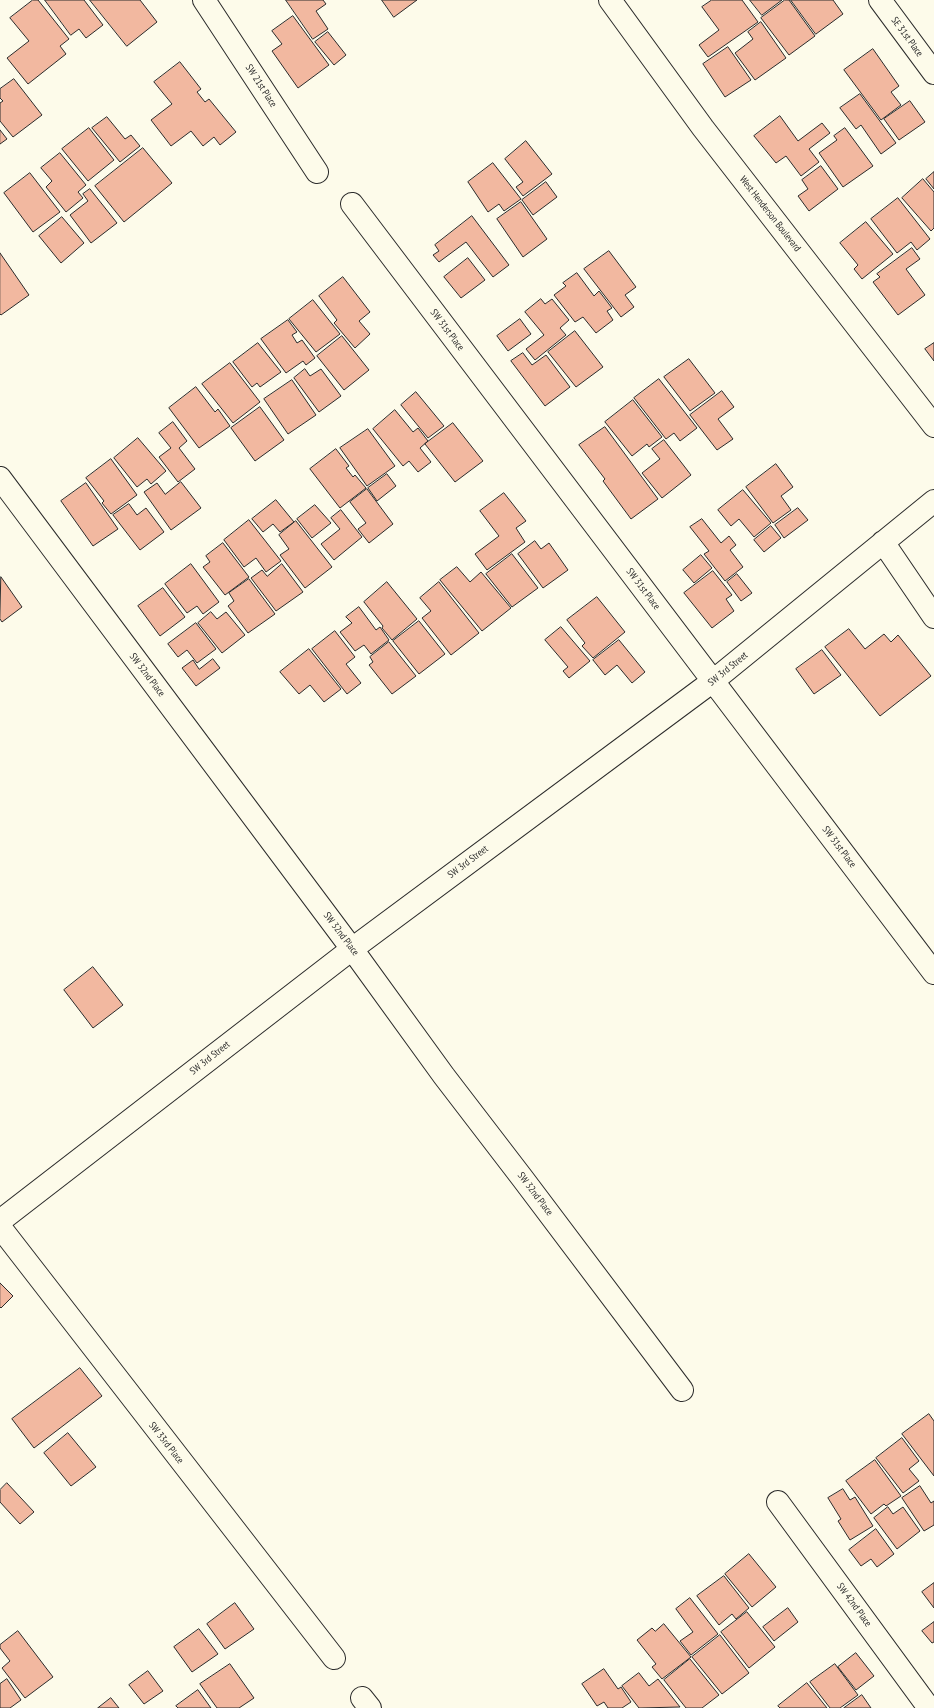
<!DOCTYPE html>
<html>
<head>
<meta charset="utf-8">
<style>
  body { margin:0 }
  canvas { display:block; background:#fdfbea }
</style>
</head>
<body>
<canvas width="934" height="1708"></canvas>
<script>
const c = document.querySelector('canvas').getContext('2d');
c.lineJoin = 'round';
function paint(path, color) { c.fillStyle = color; c.fill(path, 'evenodd'); }
function trace(path, color, width, dash) { c.strokeStyle = color; c.lineWidth = width; c.lineCap = dash ? 'butt' : 'round'; c.setLineDash(dash || []); c.stroke(path); }
function label(font, color, halo, rows, align = 'center') {
  c.font = font + ' "PT Sans Narrow",sans-serif'; c.lineWidth = 3; c.setLineDash([]); c.textBaseline = 'middle'; c.strokeStyle = halo; c.fillStyle = color; for (const [text, x, y, turn = 0] of rows) {
    c.save(); c.translate(x, y); c.rotate((+turn || 0) * Math.PI / 180); c.textAlign = isNaN(turn) ? turn : align; if (halo) c.strokeText(text, 0, 0); c.fillText(text, 0, 0); c.restore();
  }
}
const building = new Path2D(`
  M33 0H38L69 39 60 46 66 54 28 84 7 58 29 41 10 18Z
  M45 0H84L103 25 86 38 79 29 71 35Z
  M90 0H140L157 22 127 46Z
  M286 0H323L326 4 316 11 328 29 313 39Z
  M382 0H417L394 17Z
  M712 0H742L758 22 708 57 699 45 719 30 702 7Z
  M750 0H782L762 15Z
  M785 0H789L815 36 789 55 761 18Z
  M791 0H833L843 14 816 34Z
  M293 16 329 65 298 88 272 51 282 44 272 31Z
  M761 22 786 58 755 80 735 53 753 39 748 32Z
  M328 32 346 55 334 65 315 42Z
  M728 47 751 80 725 97 703 64Z
  M873 49 899 86 891 92 901 105 881 120 844 70Z
  M180 62 201 89 197 92 205 102 209 99 236 132 220 145 214 137 203 146 191 131 171 146 151 120 172 104 154 82Z
  M14 79 42 115 13 137 0 121V103L3 101 0 98V89Z
  M860 94 896 143 881 154 861 125 856 129 840 108Z
  M910 101 925 122 899 140 884 119Z
  M780 116 798 141 822 123 830 133 809 149 819 162 801 176 786 156 776 163 754 136Z
  M107 117 125 139 131 135 140 146 120 162 92 128Z
  M89 128 114 160 88 181 62 149Z
  M845 128 873 166 843 187 819 153 837 140 834 136Z
  M0 130 7 139 0 144Z
  M526 141 552 174 523 196 516 187 523 182 505 159Z
  M143 148 172 183 124 222 95 186Z
  M60 153 86 185 78 192 83 198 66 212 46 187 52 181 41 168Z
  M493 163 521 199 504 211 499 204 488 212 468 182Z
  M821 166 838 189 809 211 798 196 808 189 802 180Z
  M934 172V189L926 179Z
  M30 173 60 212 33 232 4 193Z
  M923 179 934 192V228L931 231 902 198Z
  M546 182 557 197 533 215 522 200Z
  M90 189 117 223 91 243 70 215 88 201 83 194Z
  M898 198 930 239 917 250 911 242 897 253 871 219Z
  M521 202 547 239 523 257 497 219Z
  M472 216 509 265 493 277 466 242 439 262 433 255 439 251 435 245Z
  M62 217 84 243 61 263 39 236Z
  M866 222 893 254 862 279 854 269 858 265 840 243Z
  M912 248 920 259 906 269 925 295 898 315 873 282 880 277 877 274Z
  M609 251 636 287 625 295 634 307 621 317 584 269Z
  M0 253 29 295 1 315 0 314Z
  M468 258 485 280 461 298 444 277Z
  M577 273 594 296 599 291 612 308 607 311 613 320 596 333 583 317 575 322 554 295 566 286 563 283Z
  M343 277 370 312 359 321 370 334 355 348 334 323 337 320 319 296Z
  M541 299 545 304 552 299 569 320 560 328 566 335 535 360 526 349 544 335 525 312Z
  M313 300 340 334 316 352 289 319Z
  M520 319 531 334 508 351 497 336Z
  M288 320 297 332 292 335 297 343 302 340 315 358 306 365 303 361 286 373 261 339Z
  M575 331 603 367 576 387 548 352Z
  M342 336 369 370 344 390 317 356Z
  M258 343 281 372 260 387 257 383 252 387 233 362Z
  M934 343V361L925 349Z
  M523 353 532 365 546 355 570 387 545 406 511 361Z
  M689 359 715 393 690 411 664 377Z
  M230 363 260 402 233 423 202 384Z
  M305 369 310 376 321 369 341 396 319 412 294 378Z
  M659 379 697 428 680 441 674 433 666 439 634 398Z
  M292 380 316 415 288 434 264 399Z
  M196 387 215 412 218 409 230 426 199 448 169 408Z
  M722 391 734 407 718 419 733 439 717 450 690 415Z
  M416 392 444 426 428 438 401 405Z
  M633 400 662 437 649 447 647 444 632 456 605 422Z
  M260 407 284 440 255 461 231 428Z
  M395 410 413 432 418 428 428 441 420 448 431 462 418 472 409 461 403 466 373 429Z
  M173 422 187 441 179 448 195 469 178 482 159 457 171 448 159 433Z
  M453 423 483 461 455 482 425 444Z
  M605 427 658 499 631 519 603 481 605 479 579 445Z
  M368 429 395 466 367 486 340 448Z
  M138 438 166 471 151 484 147 479 137 487 114 458Z
  M664 440 691 475 662 498 642 473 660 459 652 449Z
  M336 449 349 466 346 468 353 477 355 475 366 488 340 508 310 469Z
  M111 459 137 495 111 514 102 503 104 501 86 478Z
  M776 464 793 487 781 496 791 510 773 523 746 487Z
  M387 474 396 486 377 501 368 488Z
  M181 482 201 508 171 530 144 492 157 483 165 494Z
  M86 483 118 529 93 546 61 501Z
  M367 489 393 524 369 543 358 529 366 523 350 502Z
  M743 490 771 523 754 537 739 519 731 526 718 510Z
  M504 493 526 521 516 528 525 542 487 570 475 554 499 536 480 511Z
  M276 500 294 522 280 532 273 524 263 532 252 519Z
  M129 504 137 515 146 508 164 532 140 550 113 515Z
  M315 505 331 523 312 538 297 519Z
  M798 508 808 520 784 538 775 525Z
  M341 510 362 537 334 560 321 544 340 529 331 518Z
  M702 519 721 543 729 536 736 545 730 550 743 567 725 581 704 554 709 551 690 527Z
  M249 520 281 561 266 572 256 558 244 567 224 540Z
  M296 521 332 567 305 588 280 555 289 549 279 535Z
  M771 526 781 538 764 552 754 540Z
  M535 541 541 549 549 543 568 570 543 588 518 554Z
  M223 543 249 577 225 595 203 567 210 562 206 556Z
  M512 554 538 588 512 607 486 574Z
  M701 555 712 568 694 583 683 570Z
  M191 564 219 602 203 614 197 606 187 613 165 584Z
  M282 564 303 592 276 611 251 578 262 570 267 576Z
  M457 567 470 582 481 572 511 608 482 631 440 580Z
  M713 571 732 595 726 599 734 611 712 628 684 593Z
  M737 574 752 593 741 601 727 582Z
  M1 577 22 607 2 622 0 619Z
  M249 579 275 614 248 633 228 606 234 601 229 593Z
  M387 582 417 619 392 640 382 628 383 626 364 602Z
  M439 582 479 633 451 655 422 618 431 611 420 598Z
  M163 588 185 617 160 636 138 606Z
  M597 597 625 632 593 658 582 646 585 643 567 620Z
  M359 607 376 630 380 627 389 640 371 654 364 645 355 651 340 632 352 623 346 617Z
  M211 612 217 619 226 612 245 635 222 653 198 623Z
  M419 621 445 654 419 674 393 641Z
  M196 623 216 649 197 663 187 650 178 657 168 644Z
  M561 627 590 661 569 678 563 671 568 667 545 640Z
  M849 629 865 649 884 634 891 642 898 635 931 676 880 716 825 647Z
  M335 631 355 657 346 664 361 683 347 694 312 649Z
  M619 640 645 672 632 683 617 665 605 675 593 660Z
  M389 642 416 676 392 694 369 665 373 662 370 657Z
  M309 649 341 689 324 702 310 685 299 694 280 672Z
  M822 650 841 675 814 694 796 669Z
  M213 659 220 668 196 686 182 668 193 660 199 669Z
  M93 967 123 1005 93 1028 64 990Z
  M0 1283 13 1296 1 1308 0 1307Z
  M80 1368 102 1396 34 1448 12 1419Z
  M929 1414 934 1421V1476L902 1434Z
  M68 1433 96 1467 71 1486 44 1453Z
  M902 1438 919 1461 909 1469 919 1481 903 1493 876 1458Z
  M875 1460 901 1496 886 1506 884 1504 871 1514 846 1481Z
  M7 1483 34 1512 20 1524 0 1502V1490Z
  M920 1486 931 1503 934 1501V1525L924 1531 902 1498Z
  M843 1489 850 1500 855 1497 873 1526 850 1540 838 1521 841 1519 828 1498Z
  M888 1507 893 1514 903 1507 920 1531 897 1549 874 1518Z
  M876 1529 894 1554 877 1567 871 1559 861 1566 849 1550Z
  M749 1554 776 1587 752 1607 725 1574Z
  M724 1576 749 1608 736 1619 732 1614 719 1625 697 1596Z
  M934 1583V1608L922 1592Z
  M690 1598 718 1634 691 1655 680 1641 693 1632 676 1609Z
  M235 1603 254 1629 225 1649 207 1624Z
  M788 1608 798 1622 774 1641 763 1627Z
  M747 1612 775 1647 749 1668 721 1632Z
  M934 1622V1642L932 1643 922 1631Z
  M664 1624 691 1657 662 1679 652 1667 656 1664 637 1640 652 1628 655 1631Z
  M199 1629 218 1654 192 1672 174 1647Z
  M18 1631 53 1677 25 1698 2 1668 10 1661 0 1648V1645Z
  M720 1635 749 1673 722 1694 692 1657Z
  M856 1653 874 1676 856 1690 838 1667Z
  M690 1659 719 1695 702 1708H686L664 1680Z
  M230 1664 254 1698 239 1708H217L200 1684Z
  M835 1664 858 1695 840 1708H830L810 1682Z
  M604 1669 618 1689 621 1687 631 1702 622 1708H608L604 1702 597 1706 582 1684Z
  M148 1671 163 1691 144 1704 129 1685Z
  M639 1673 649 1686 658 1679 680 1707 639 1708 622 1686Z
  M7 1679 21 1700 10 1708H0V1684Z
  M807 1683 827 1708H780L778 1706Z
  M198 1690 211 1708H178L176 1706Z
  M862 1695 871 1708H844Z
  M111 1698 119 1708H98Z`);
const minor = new Path2D(`
  M204 0 317 172
  M880 0 934 73
  M352 204 934 973
  M0 478 352 949 444 1076 523 1179 682 1390
  M883 542 934 617
  M0 1221 352 949 713 681 934 501
  M0 1227 334 1658
  M778 1502 929 1708
  M362 1698 370 1708`);
const tertiary = new Path2D(`
  M610 0 703 128 934 426`);
const streetNames = [
  ["SE 31st Place",907,37,54],
  ["SW 21st Place",261,86,57],
  ["West Henderson Boulevard",770,214,52],
  ["SW 31st Place",447,330,53],
  ["SW 31st Place",643,589,53],
  ["SW 3rd Street",728,669,-39],
  ["SW 32nd Place",147,675,53],
  ["SW 31st Place",839,847,53],
  ["SW 3rd Street",468,862,-37],
  ["SW 32nd Place",341,934,53],
  ["SW 3rd Street",210,1058,-38],
  ["SW 32nd Place",535,1194,53],
  ["SW 33rd Place",166,1443,52],
  ["SW 42nd Place",854,1605,54]
];
paint(building, '#f2b8a0');
trace(building, '#2b2b2b', 1);
trace(minor, '#2b2b2b', 24);
trace(tertiary, '#2b2b2b', 24);
trace(minor, '#fdfbea', 22);
trace(tertiary, '#fdfbea', 22);
label('10px', '#2b2b2b', '#fdfbea', streetNames);
</script>
</body>
</html>
